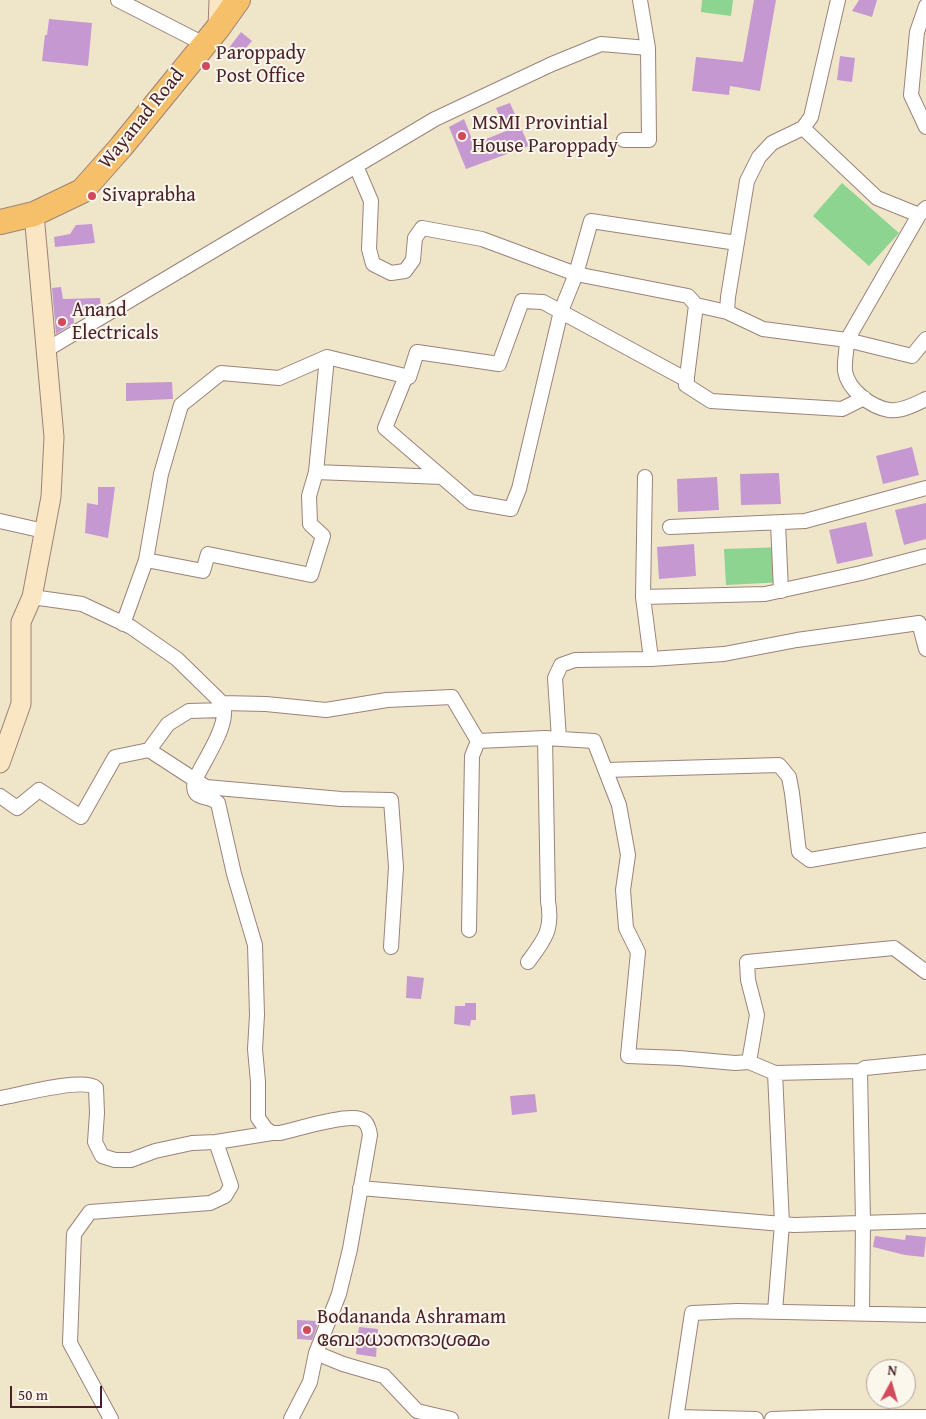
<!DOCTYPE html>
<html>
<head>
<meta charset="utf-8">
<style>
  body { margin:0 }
  #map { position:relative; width:926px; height:1419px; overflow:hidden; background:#efe6c9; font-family:"Gentium Book Plus",serif }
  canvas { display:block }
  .north { position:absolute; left:866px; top:1359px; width:50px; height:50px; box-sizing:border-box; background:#fbf7ec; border:1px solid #b4a19f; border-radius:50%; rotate:6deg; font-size:14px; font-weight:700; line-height:20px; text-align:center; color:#4a1f2b }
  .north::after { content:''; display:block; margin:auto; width:18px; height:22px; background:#d1495b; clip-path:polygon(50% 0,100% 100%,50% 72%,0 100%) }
  .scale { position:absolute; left:10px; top:1386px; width:92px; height:22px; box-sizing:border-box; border:2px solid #4a1f2b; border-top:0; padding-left:6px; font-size:15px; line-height:18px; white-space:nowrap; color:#4a1f2b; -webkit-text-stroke:4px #fbf7ec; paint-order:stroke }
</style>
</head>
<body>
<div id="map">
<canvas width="926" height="1419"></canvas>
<div class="north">N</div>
<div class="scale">50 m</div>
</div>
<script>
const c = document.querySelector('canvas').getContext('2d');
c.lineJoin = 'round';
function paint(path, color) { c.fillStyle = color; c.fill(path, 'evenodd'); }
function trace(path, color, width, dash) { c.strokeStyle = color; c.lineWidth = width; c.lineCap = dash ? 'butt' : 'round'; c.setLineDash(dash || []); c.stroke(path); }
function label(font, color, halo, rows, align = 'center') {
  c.font = font + ' "Gentium Book Plus","Noto Sans Malayalam",serif'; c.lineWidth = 4; c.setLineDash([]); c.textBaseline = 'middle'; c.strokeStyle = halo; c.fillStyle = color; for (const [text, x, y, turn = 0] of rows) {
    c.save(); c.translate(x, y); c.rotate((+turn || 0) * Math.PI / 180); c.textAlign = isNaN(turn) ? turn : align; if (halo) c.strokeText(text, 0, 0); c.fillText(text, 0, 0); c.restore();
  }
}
const green = new Path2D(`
  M702 0H733L731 16 701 12Z
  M842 183 899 233 869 266 813 216Z
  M783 547 785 582 726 585 724 549Z`);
const building = new Path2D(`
  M754 0H776L760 91 730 86 729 95 692 91 696 57 743 62Z
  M859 0H877L872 17 852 11Z
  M49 19 92 23 88 66 42 61 45 35H47Z
  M241 32 252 41 238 57 228 49Z
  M840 56 855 58 852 82 837 80Z
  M510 103 529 146 466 169 449 127 464 119 474 144 506 131 496 108Z
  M92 224 95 243 55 247 54 237 70 234 76 225Z
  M61 287 63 299 100 298 101 307 94 311 73 312 74 323 56 334 52 288Z
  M172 382 173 399 126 401V383Z
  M912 447 919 475 883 484 876 456Z
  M779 473 781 504 741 505 740 474Z
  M717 477 719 510 678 512 677 479Z
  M98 487H115L108 538 85 533 87 503 98 505Z
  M926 503V539L904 545 895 510Z
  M866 522 873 556 837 564 829 530Z
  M694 544 696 576 659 579 657 547Z
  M407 976 424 978 421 999 406 998Z
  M465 1003H476V1020H471L470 1026 454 1024 455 1006H465Z
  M535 1094 537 1112 512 1115 510 1096Z
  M906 1235 926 1237 924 1257 905 1255 873 1247 875 1236 905 1240Z
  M297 1320 317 1321V1327L312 1340 297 1339Z
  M359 1327 378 1329 376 1357 356 1354Z`);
const street = new Path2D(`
  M118 0 204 44
  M926 6 917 32 911 95 926 127
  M803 128 811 117 838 0
  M624 140H649L648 48 640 0
  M356 166 371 201 369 249 373 264 391 273 405 271 413 260 415 238 422 228 482 239 576 274 561 311 519 489 511 509 471 502 385 428 406 376
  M919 215 847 340 912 356 926 339
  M737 243 591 221 576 274 688 296 696 305 686 385 711 401 842 409 864 398
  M696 305 727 312 763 329 847 340C847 350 844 361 845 371 848 390 871 407 889 410 901 412 916 404 926 399
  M727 312 728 297 747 181 759 157 772 143 803 128 877 198 919 215 926 208
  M46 350 435 119 552 64 601 44 648 48
  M316 472 442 477
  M0 521 44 531
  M778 523 781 591
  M670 527 805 521 926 488
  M146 560 203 571 208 554 311 575 323 536 310 524 309 496 316 472 327 357 409 377 417 352 499 364 522 301 543 302 687 380
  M32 597 82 604 131 627 177 659 222 703 266 704 326 710 387 700 452 697 478 741 545 738 594 741 619 805 628 855 623 890 626 928 638 952 628 1056 679 1058 735 1063 749 1062 757 1015 748 980 747 962 894 948 926 972
  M643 597 645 477
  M123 624 146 560 161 474 181 405 221 373 279 378 327 357
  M651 659 643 597 765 594 861 573 926 556
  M224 710C226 730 203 762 195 780 190 802 208 794 218 803L234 874 255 945 257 1015 255 1049 258 1082V1118L266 1129 272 1133H280C298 1129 345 1114 360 1119 367 1121 369 1128 370 1135L350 1249 339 1294 316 1353 343 1364 384 1376 417 1411 451 1419
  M559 739 555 678 561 665 575 660 651 659 724 654 797 640 919 623 926 649
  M149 750 206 787 341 799 391 800 396 867 391 947
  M606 770 779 765 789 777 792 793 799 852 810 860 926 840
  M0 796 17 808 39 790 81 817 115 757 149 750 168 724 189 711 224 710 222 703
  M469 930 472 756 478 741
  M528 962C545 939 553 930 548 901L545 738
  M749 1062 775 1073
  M860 1071 863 1222 862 1313
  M0 1098C19 1095 83 1077 96 1088L97 1113 95 1142 102 1156 115 1160H131L155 1151 192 1143 216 1142 272 1133
  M360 1188 794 1225 926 1221
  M775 1311 782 1224 775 1073 860 1071 865 1068 926 1062
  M677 1417 756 1419
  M111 1419 70 1343 74 1234 90 1212 210 1203 225 1196 231 1186 216 1142
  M291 1419 310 1382 316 1353
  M676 1419 692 1313 737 1311 926 1315
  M772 1419 825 1417H926`);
const secondary = new Path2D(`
  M218 28 219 0
  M0 763 21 704V622L32 597 51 497 54 437 34 214`);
const highway = new Path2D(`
  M0 222 34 214 82 191 121 147 218 28 238 0`);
const markers = [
  [206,66,5,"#d1495b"],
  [462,136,5,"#d1495b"],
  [92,196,5,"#d1495b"],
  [62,322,5,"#d1495b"],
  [307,1330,5,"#d1495b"]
];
const poiNames = [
  ["Paroppady",216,54],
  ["Post Office",216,77],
  ["MSMI Provintial",472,124],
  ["House Paroppady",472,147],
  ["Sivaprabha",102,196],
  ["Anand",72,311],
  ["Electricals",72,334],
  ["Bodananda Ashramam",317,1318],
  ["ബോധാനന്ദാശ്രമം",317,1341]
];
const streetNames = [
  ["Wayanad Road",142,119,-51]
];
paint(green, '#8cd48f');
paint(building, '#c698d1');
trace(street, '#9c827a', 16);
trace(secondary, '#9c827a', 21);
trace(highway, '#9c827a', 26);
trace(street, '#fff', 14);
trace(secondary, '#fbe6c4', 19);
trace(highway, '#f6c06b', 24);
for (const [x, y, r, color] of markers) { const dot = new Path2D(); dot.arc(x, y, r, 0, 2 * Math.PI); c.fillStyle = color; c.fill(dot); trace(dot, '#fbf7ec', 2); }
label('20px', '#4a1f2b', '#fbf7ec', poiNames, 'left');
label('20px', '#4a1f2b', '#fbf7ec', streetNames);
</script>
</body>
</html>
